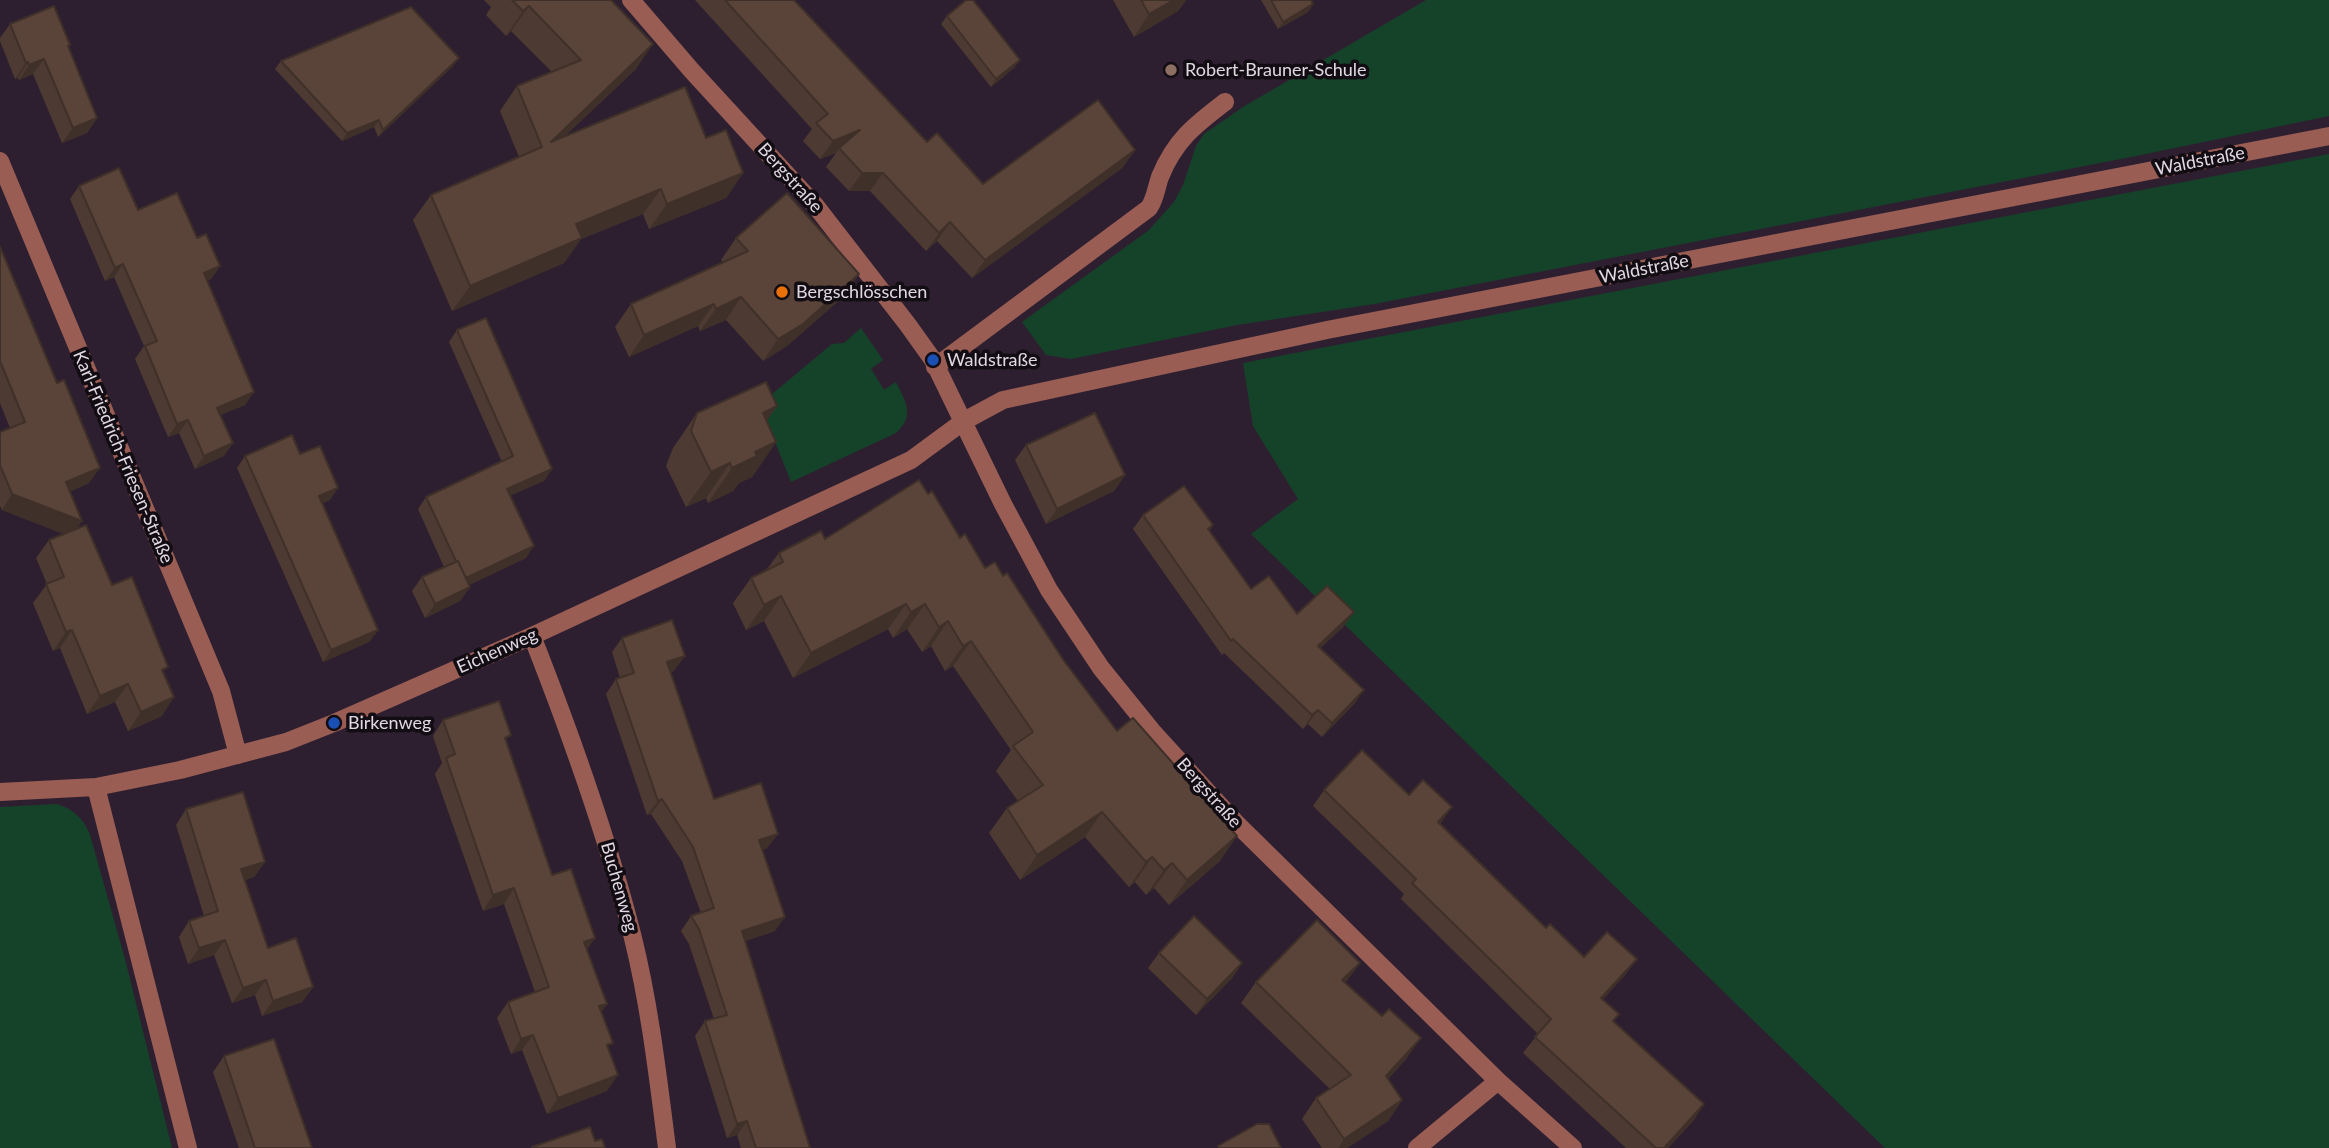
<!DOCTYPE html>
<html>
<head>
<meta charset="utf-8">
<style>
  body { margin:0 }
  canvas { display:block; background:#2d1f2f }
</style>
</head>
<body>
<canvas width="2329" height="1148"></canvas>
<script>
const c = document.querySelector('canvas').getContext('2d');
c.lineJoin = 'round';
function paint(path, color) { c.fillStyle = color; c.fill(path, 'evenodd'); }
function trace(path, color, width, dash) { c.strokeStyle = color; c.lineWidth = width; c.lineCap = dash ? 'butt' : 'round'; c.setLineDash(dash || []); c.stroke(path); }
function label(font, color, halo, rows, align = 'center') {
  c.font = font + ' Lato,sans-serif'; c.lineWidth = 7; c.setLineDash([]); c.textBaseline = 'middle'; c.strokeStyle = halo; c.fillStyle = color; for (const [text, x, y, turn = 0] of rows) {
    c.save(); c.translate(x, y); c.rotate((+turn || 0) * Math.PI / 180); c.textAlign = isNaN(turn) ? turn : align; if (halo) c.strokeText(text, 0, 0); c.fillText(text, 0, 0); c.restore();
  }
}
const green = new Path2D(`
  M1426 0H2329V116L2136 156 1374 304 1237 325 1071 359 1046 355 1022 322 1149 230 1174 202 1183 185 1196 146 1204 134 1243 107Z
  M2329 154V1148H1885L1251 534 1298 499 1253 426 1243 363Z
  M861 328 883 360 871 369 884 390 896 382C906 402 915 416 896 433L791 482 760 404 832 344 844 343Z
  M57 804C73 809 85 820 90 835L125 959 172 1148H0V807Z`);
const minor = new Path2D(`
  M631 0 692 71 815 205 908 325 933 360 1003 504 1049 590 1101 668 1152 731 1238 825 1498 1081 1573 1148
  M0 161 221 691 238 755
  M935 367 1149 208C1156 197 1156 188 1160 177 1175 140 1195 125 1225 102
  M532 636C571 735 607 835 633 938 650 1007 658 1078 667 1148
  M96 787 188 1148
  M0 792 96 787 180 770 286 742 334 723 532 636 911 460 964 421 1003 400 1327 330 2329 136
  M1417 1148 1498 1081`);
const wall = new Path2D(`
  M484 0H611L636 69 566 135 706 138 743 173 726 198 649 229 643 214 581 239 564 263 452 311 413 220 431 195 519 157 500 111 517 86 552 72 511 31 506 36 486 15 491 7Z
  M695 0H794L927 142 983 184 1135 150 1122 168 972 278 937 241 926 251 870 191H849L826 167 836 153 820 159 803 141 812 129Z
  M1113 0H1186L1178 11 1134 37Z
  M1261 0H1311L1313 4 1308 12 1278 29Z
  M947 16 1015 67 991 87 941 24Z
  M10 24 68 47 97 118 87 133 62 143 33 74 19 80 18 78 15 79 0 41V38Z
  M281 61 453 66 378 137 374 127 342 141 275 69Z
  M79 186 138 210 197 238 220 266 211 279 207 280 245 405 220 415 224 456 195 469 179 433 168 437 135 359 144 346 114 277 105 281 70 199Z
  M736 238 844 296 787 346 763 361 726 320 700 331 698 326 629 357 615 327 631 304 723 262 721 260Z
  M0 247 89 483 69 492 82 521 77 528 164 674 162 716 128 731 115 702 87 714 60 648 53 651 33 603 47 584 36 558 49 540 64 534 2 510 0 506V432L10 428 0 403Z
  M457 330 552 469 544 481 510 495 526 558 469 585 470 587 460 601 425 618 412 591 422 577 444 567 418 509 426 497 502 462 449 342Z
  M697 413 767 421 776 442 752 477 739 483 733 491 708 503 706 498 686 507 666 466 673 448Z
  M1026 445 1125 475 1114 491 1046 524 1015 460Z
  M300 454 330 500 322 503 378 630 369 642 323 662 237 468 245 456Z
  M928 494 960 538 985 568 1003 576 1064 661 1117 731 1220 861 1169 905 1154 888 1146 895 1135 882 1129 887 1085 837 1020 880 989 833 1007 808 1018 801 996 771 1011 750 953 666 945 671 931 646 922 652 907 629 893 638 888 629 793 678 764 621 746 630 733 603 751 578 767 569 779 553 825 539Z
  M1143 515 1213 525 1209 531 1251 589 1297 614 1344 626 1320 648 1364 690 1354 704 1322 737 1308 724 1303 729 1224 653 1222 655 1133 529Z
  M622 638 674 671 671 672 714 799 778 834 767 848 762 850 775 931 745 941 810 1148H741L737 1135 727 1138 695 1036 705 1021 714 1019 689 944 681 931 691 916 701 913 682 861 651 814 647 815 606 694 616 679 620 678 612 652Z
  M443 720 506 742 552 875 587 950 607 1004 601 1012 608 1050 607 1091 547 1114 522 1050 511 1054 497 1018 508 1002 535 992 504 904 483 911 435 774 442 763 433 736Z
  M1324 790 1440 824 1546 928 1584 957 1637 959 1625 975 1603 999 1614 1021 1704 1104 1693 1121 1668 1148H1626L1523 1053 1538 1034 1401 899 1404 894 1313 806Z
  M186 809 265 862 254 877 245 880 268 948 313 987 302 1002 262 1016 255 995 232 1003 214 955 188 964 179 937 189 921 204 916 176 825Z
  M1159 953 1242 963 1232 978 1196 1015 1148 968Z
  M1360 963 1345 983 1406 1059 1388 1079 1402 1100 1388 1121 1347 1148H1322L1302 1119 1316 1098 1330 1089 1241 1003 1256 982Z
  M224 1056 312 1148H239L213 1072Z`);
const shadedWall = new Path2D(`
  M1174 0H1186L1178 11 1134 37 1149 14Z
  M1313 4 1308 12 1278 29 1283 22Z
  M529 6 511 31 506 36 523 11Z
  M653 44 636 69 533 166 551 142Z
  M459 58 453 66 378 137 383 130Z
  M44 59 33 74 19 80 29 65Z
  M1020 60 1015 67 991 87 996 79Z
  M28 62 18 78 15 79 26 63Z
  M97 118 87 133 62 143 73 128Z
  M379 120 374 127 342 141 347 133Z
  M860 130 839 148 836 153 820 159 833 141Z
  M1135 150 1122 168 972 278 985 260Z
  M743 173 726 198 649 229 667 204Z
  M862 173H883L870 191H849Z
  M661 189 643 214 581 239 564 263 452 311 470 286 576 224Z
  M950 222 937 241 926 251 939 233Z
  M123 264 114 277 105 281 115 268Z
  M220 266 211 279 194 286 204 273Z
  M859 274 844 296 787 346 763 361 778 339Z
  M741 297 726 320 700 331 716 309Z
  M714 304 698 326 629 357 644 335Z
  M254 392 245 405 207 421 217 408Z
  M777 406 753 441 763 413Z
  M188 420 179 433 168 437 177 424Z
  M776 442 752 477 739 483 733 491 708 503 732 468 755 452Z
  M233 443 224 456 195 469 204 456Z
  M730 463 706 498 686 507 711 472Z
  M100 468 89 483 55 498 66 482Z
  M552 469 544 481 498 501 507 489Z
  M1125 475 1114 491 1046 524 1057 509Z
  M338 488 330 500 311 508 319 496Z
  M12 494 82 521 71 537 2 510Z
  M534 546 526 558 456 591 464 579Z
  M470 587 460 601 425 618 435 604Z
  M781 596 764 621 746 630 764 605Z
  M906 604 888 629 793 678 811 653Z
  M925 604 907 629 893 638 911 612Z
  M1354 612 1344 626 1308 660 1318 646Z
  M948 621 931 646 922 652 939 627Z
  M72 630 60 648 53 651 66 632Z
  M378 630 369 642 323 662 331 650Z
  M971 641 953 666 945 671 963 646Z
  M685 656 674 671 657 677 667 662Z
  M128 684 115 702 87 714 100 696Z
  M1364 690 1354 704 1322 737 1332 723Z
  M174 697 162 716 128 731 141 712Z
  M1318 710 1308 724 1303 729 1312 715Z
  M662 799 651 814 647 815 658 801Z
  M1452 807 1441 823 1426 838 1438 822Z
  M1102 812 1085 837 1020 880 1037 855Z
  M778 834 767 848 749 855 759 840Z
  M1237 836 1220 861 1169 905 1187 880Z
  M1152 857 1135 882 1129 887 1146 862Z
  M265 862 254 877 230 885 241 869Z
  M1172 863 1154 888 1146 895 1164 870Z
  M514 888 504 904 483 911 493 895Z
  M785 917 775 931 732 945 742 931Z
  M595 938 584 954V942Z
  M225 940 214 955 188 964 199 948Z
  M1637 959 1625 975 1590 1014 1601 998Z
  M1242 963 1232 978 1196 1015 1207 999Z
  M1360 963 1345 983 1342 980Z
  M266 980 255 995 232 1003 243 988Z
  M313 987 302 1002 262 1016 273 1001Z
  M607 1004 596 1019 599 1006Z
  M533 1035 522 1050 511 1054 521 1039Z
  M1421 1038 1406 1059 1372 1097 1386 1076Z
  M618 1075 607 1091 547 1114 558 1098Z
  M1402 1100 1388 1121 1347 1148H1338L1344 1139Z
  M1704 1104 1693 1121 1668 1148H1664Z
  M747 1121 737 1135 727 1138 737 1124Z`);
const building = new Path2D(`
  M512 0H611L653 44 551 142 685 87 706 138 726 130 743 173 667 204 661 189 576 224 582 238 470 286 431 195 542 147 517 86 581 60 529 6 523 11Z
  M725 0H794L927 142 937 133 983 184 1098 100 1135 150 985 260 950 222 939 233 883 173H862L839 148 860 130 833 141 816 123 828 114Z
  M966 0H973L1020 60 996 79 947 16Z
  M1141 0H1174L1149 14Z
  M1271 0H1311L1313 4 1283 22Z
  M54 6 70 45 68 46 97 118 73 128 44 59 29 65 28 62 26 63 10 24Z
  M411 7 459 58 383 130 379 120 347 133 281 61Z
  M119 168 138 210 177 193 197 238 206 234 220 266 204 273 254 392 217 408 233 443 204 456 188 420 177 424 145 346 157 341 123 264 115 268 79 186Z
  M787 193 859 274 803 324 778 339 741 297 716 309 714 304 644 335 631 304 748 251 736 238Z
  M0 247 57 383 64 380 100 468 66 482 82 521 12 494 0 465V432L25 422 0 361Z
  M486 318 552 469 507 489 534 546 466 578 458 561H456L426 497 513 456 457 330Z
  M766 382 777 406 763 413 776 442 755 452 757 456 732 468 730 463 711 472 691 431 697 413Z
  M1095 413 1125 475 1057 509 1026 445Z
  M292 435 300 454 320 446 338 488 319 496 378 630 331 650 245 456Z
  M919 480 928 494 932 491 960 538 965 534 985 568 995 562 1003 576 1007 573 1064 661 1117 731 1133 718 1237 836 1187 880 1172 863 1164 870 1152 857 1146 862 1102 812 1037 855 1007 808 1043 785 1013 746 1033 732 971 641 963 646 948 621 939 627 925 604 911 612 906 604 811 653 781 596 764 605 751 578 783 562 779 553 821 531 825 539Z
  M1184 486 1213 525 1208 529 1251 589 1269 576 1297 614 1327 586 1354 612 1318 646 1364 690 1332 723 1318 710 1312 715 1233 639 1231 641 1143 515Z
  M86 525 112 585 132 577 168 667 162 670 174 697 141 712 128 684 100 696 72 630 66 632 46 584 64 577 49 540Z
  M458 561 470 587 435 604 422 577Z
  M672 620 685 656 667 662 714 799 761 783 778 834 759 840 785 917 742 931 810 1148H756L747 1121 737 1124 705 1021 727 1015 699 929 691 916 714 908 693 847 662 799 658 801 616 679 634 673 622 638Z
  M499 701 511 735 505 738 552 875 571 869 595 938 584 942 607 1004 599 1006 613 1043 607 1045 618 1075 558 1098 533 1035 521 1039 508 1002 549 987 514 888 493 895 446 758 455 754 443 720Z
  M1362 750 1409 795 1423 780 1452 807 1438 822 1546 928 1550 924 1584 957 1607 932 1637 959 1601 998 1619 1014 1613 1021 1704 1104 1664 1148H1656L1535 1037 1551 1019 1412 883 1416 879 1324 790Z
  M243 792 265 862 241 869 268 948 296 938 313 987 273 1001 266 980 243 988 225 940 199 948 189 921 218 911 186 809Z
  M1194 916 1242 963 1207 999 1159 953Z
  M1317 920 1360 963 1342 980 1382 1016 1389 1009 1421 1038 1386 1076 1402 1100 1344 1139 1316 1098 1351 1075 1256 982Z
  M274 1039 312 1148H255L224 1056Z
  M1257 1124H1269L1281 1148H1219L1218 1146Z
  M590 1127 595 1141 602 1139 605 1148H532V1147Z`);
const markers = [
  [1171,70,7,"#8d6e63"],
  [782,292,7,"#e8710a"],
  [933,360,7,"#1a4fb4"],
  [334,723,7,"#1a4fb4"]
];
const poiNames = [
  ["Robert-Brauner-Schule",1185,70],
  ["Bergschlösschen",796,292],
  ["Waldstraße",947,360],
  ["Birkenweg",348,723]
];
const streetNames = [
  ["Waldstraße",2200,161,-11],
  ["Bergstraße",790,178,48],
  ["Waldstraße",1644,269,-11],
  ["Karl-Friedrich-Friesen-Straße",123,457,67],
  ["Eichenweg",497,651,-24],
  ["Bergstraße",1209,793,48],
  ["Buchenweg",619,887,74]
];
paint(green, '#14432a');
trace(minor, '#995d54', 18);
paint(wall, '#4d3a32');
paint(shadedWall, '#3f3029');
paint(building, '#5a443a');
trace(building, '#3f3029', 2);
for (const [x, y, r, color] of markers) { const dot = new Path2D(); dot.arc(x, y, r, 0, 2 * Math.PI); c.fillStyle = color; c.fill(dot); trace(dot, '#120c13', 2.5); }
label('18px', '#e0d8e2', '#120c13', poiNames, 'left');
label('18px', '#e0d8e2', '#120c13', streetNames);
</script>
</body>
</html>
